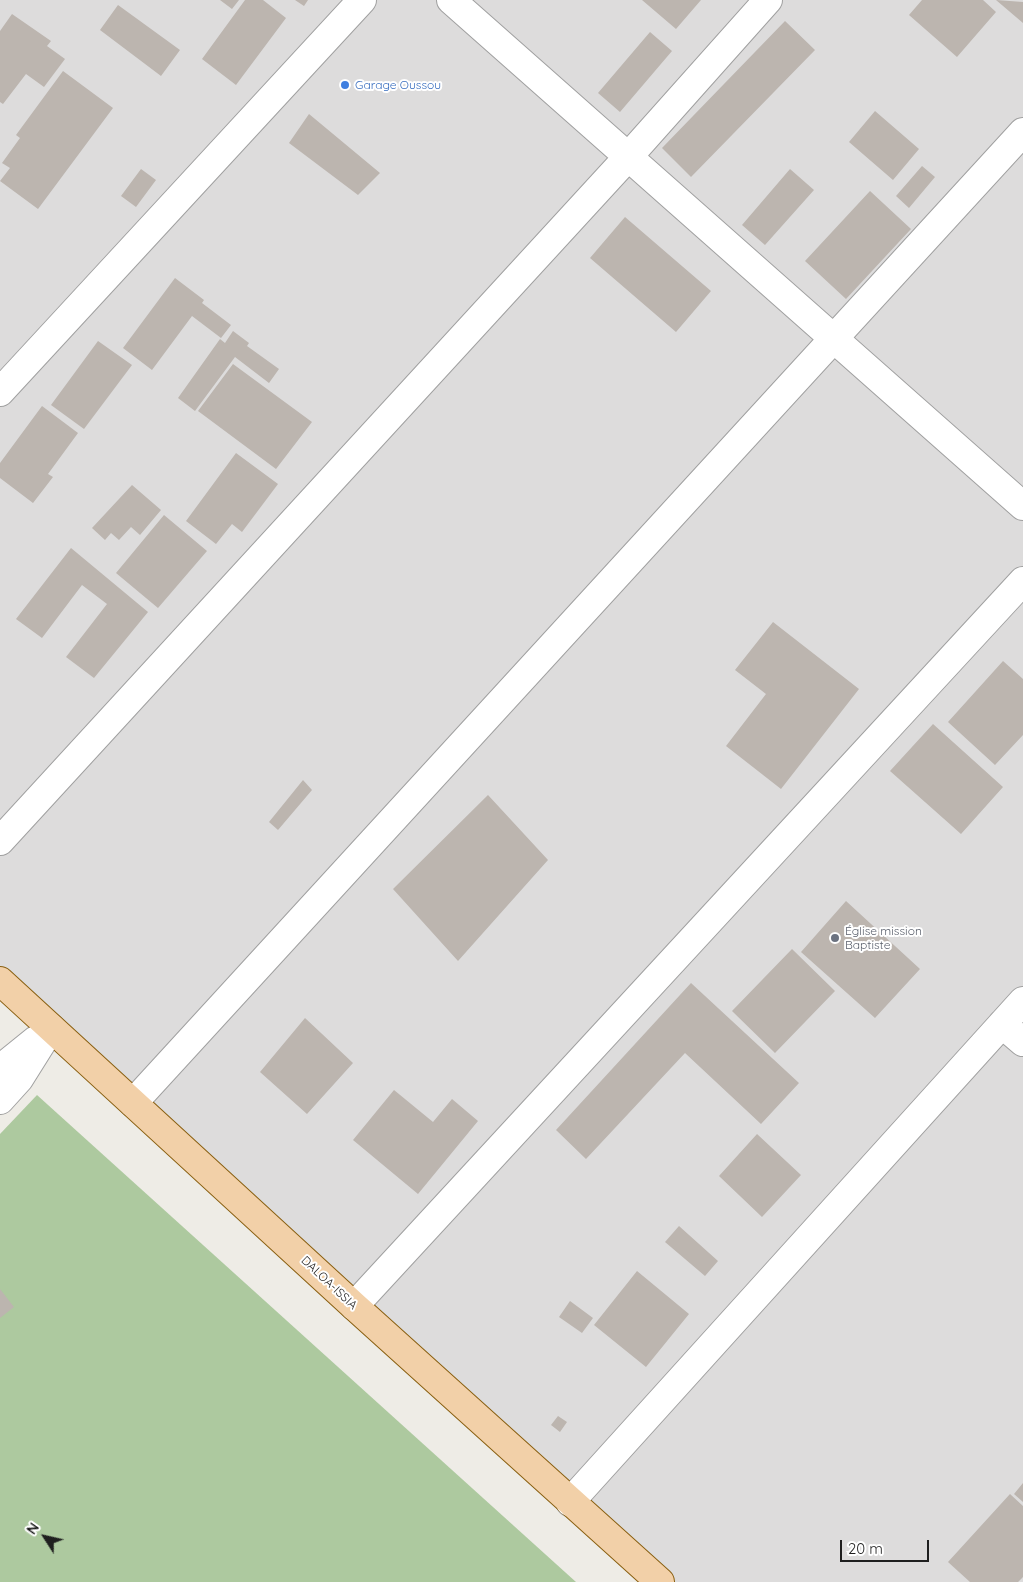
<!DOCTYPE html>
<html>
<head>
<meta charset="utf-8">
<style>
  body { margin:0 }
  #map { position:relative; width:1023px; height:1582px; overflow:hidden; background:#eeece6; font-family:Quicksand,sans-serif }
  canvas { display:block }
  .north { position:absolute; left:20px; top:1512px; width:50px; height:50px; -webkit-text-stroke:4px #fff; paint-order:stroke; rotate:305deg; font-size:14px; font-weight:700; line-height:20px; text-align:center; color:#1f1f1f }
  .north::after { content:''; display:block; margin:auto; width:18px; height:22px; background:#1f1f1f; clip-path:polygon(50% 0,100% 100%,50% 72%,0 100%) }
  .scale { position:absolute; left:840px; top:1540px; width:89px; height:22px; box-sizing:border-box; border:2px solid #1f1f1f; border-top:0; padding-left:6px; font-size:15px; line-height:18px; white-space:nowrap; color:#1f1f1f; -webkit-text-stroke:4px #fff; paint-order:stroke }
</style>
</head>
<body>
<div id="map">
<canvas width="1023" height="1582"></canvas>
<div class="north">N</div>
<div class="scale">20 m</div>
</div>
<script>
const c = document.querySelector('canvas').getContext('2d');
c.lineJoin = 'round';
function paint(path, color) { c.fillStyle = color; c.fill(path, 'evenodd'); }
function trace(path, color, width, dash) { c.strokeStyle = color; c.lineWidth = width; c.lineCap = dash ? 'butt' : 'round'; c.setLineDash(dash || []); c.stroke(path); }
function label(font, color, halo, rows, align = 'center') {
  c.font = font + ' Quicksand,sans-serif'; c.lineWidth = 4; c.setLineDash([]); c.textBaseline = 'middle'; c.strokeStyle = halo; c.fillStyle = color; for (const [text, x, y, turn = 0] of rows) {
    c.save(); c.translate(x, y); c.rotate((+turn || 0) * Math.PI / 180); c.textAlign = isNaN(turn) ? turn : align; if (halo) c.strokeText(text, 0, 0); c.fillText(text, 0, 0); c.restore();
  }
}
const residential = new Path2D(`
  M0 0H1023V1582H675L0 978Z`);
const forest = new Path2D(`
  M37 1095 576 1582H0V1134Z`);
const building = new Path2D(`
  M220 0H239L232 9Z
  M245 0H263L286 18 236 85 202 59Z
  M295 0H308L304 6Z
  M642 0H701L676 29Z
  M922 0H983L996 12 957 57 909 15Z
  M996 0 1023 2V23Z
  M118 5 180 50 161 76 100 30Z
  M12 14 51 41 47 46 65 59 44 87 26 74 3 104 0 102V31Z
  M785 21 815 50 691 177 662 148Z
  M650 32 672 51 620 112 598 93Z
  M63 71 113 108 38 209 0 181 10 168 2 163 20 138 16 135Z
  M875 111 919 149 893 180 849 142Z
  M309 114 380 173 358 195 289 143Z
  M922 166 935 177 909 208 896 196Z
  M141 169 156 180 136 207 121 196Z
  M790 169 814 190 765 245 742 225Z
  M870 191 911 229 846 299 805 261Z
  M625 217 711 291 676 332 590 258Z
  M175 278 204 300 202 303 231 325 221 338 192 316 152 370 123 348Z
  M233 331 249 343 247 346 279 369 269 383 235 357 195 411 178 398 220 339 225 343Z
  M98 341 132 365 84 429 51 405Z
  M233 364 312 422 276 469 198 411Z
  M42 406 78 433 48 474 53 477 33 503 0 478V463Z
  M236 453 278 484 242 532 232 524 216 544 186 521Z
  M132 485 161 510 140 535 131 527 119 540 111 533 105 540 92 528Z
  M164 515 207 551 158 608 116 573Z
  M71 548 148 612 94 678 66 657 107 604 82 585 42 638 16 619Z
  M773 622 859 689 781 789 726 746 766 694 735 670Z
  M1003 661 1023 679V735L995 765 948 722Z
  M933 724 1003 787 961 834 890 771Z
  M303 780 312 790 278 830 269 822Z
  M488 795 548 860 458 961 393 889Z
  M846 901 920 969 875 1018 801 952Z
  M792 949 835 991 775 1053 732 1011Z
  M691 983 799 1083 761 1124 685 1053 586 1159 556 1130Z
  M305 1018 353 1063 307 1114 260 1072Z
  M394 1090 433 1122 452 1099 478 1121 418 1194 353 1140Z
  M757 1134 801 1175 762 1217 719 1176Z
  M679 1226 718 1261 705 1276 665 1242Z
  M637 1271 689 1314 646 1367 594 1325Z
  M0 1289 14 1307 0 1318Z
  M570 1301 593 1318 582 1333 559 1317Z
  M558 1416 567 1422 560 1432 551 1425Z
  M1023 1483V1502L1014 1494Z
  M1010 1494 1023 1506V1577L1018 1582H970L948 1562Z`);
const minor = new Path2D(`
  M451 0 1023 506
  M0 392 362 0
  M0 841 628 157 768 0
  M1002 1024 1023 1042
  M0 1069 36 1040
  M0 1100 19 1079 51 1028
  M133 1103 1023 132
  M354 1306 1023 581
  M570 1502 1023 1001`);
const major = new Path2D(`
  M0 981 354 1306 660 1582`);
const markers = [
  [345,85,5,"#3f7fe0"],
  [835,938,5,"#6b7280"]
];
const shopNames = [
  ["Garage Oussou",355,85]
];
const worshipNames = [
  ["Église mission",845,931],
  ["Baptiste",845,945]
];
const streetNames = [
  ["DALOA-ISSIA",329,1283,43]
];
paint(residential, '#dddcdc');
paint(forest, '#adc99f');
paint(building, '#bcb5af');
trace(minor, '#a0a0a0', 30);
trace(major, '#895f10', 30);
trace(minor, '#fff', 28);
trace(major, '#f2d0a8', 28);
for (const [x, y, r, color] of markers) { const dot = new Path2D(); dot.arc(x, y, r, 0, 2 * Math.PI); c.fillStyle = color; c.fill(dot); trace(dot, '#fff', 2); }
label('12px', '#366cbe', '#fff', shopNames, 'left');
label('12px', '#5b616d', '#fff', worshipNames, 'left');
label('12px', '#1f1f1f', '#fff', streetNames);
</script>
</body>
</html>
